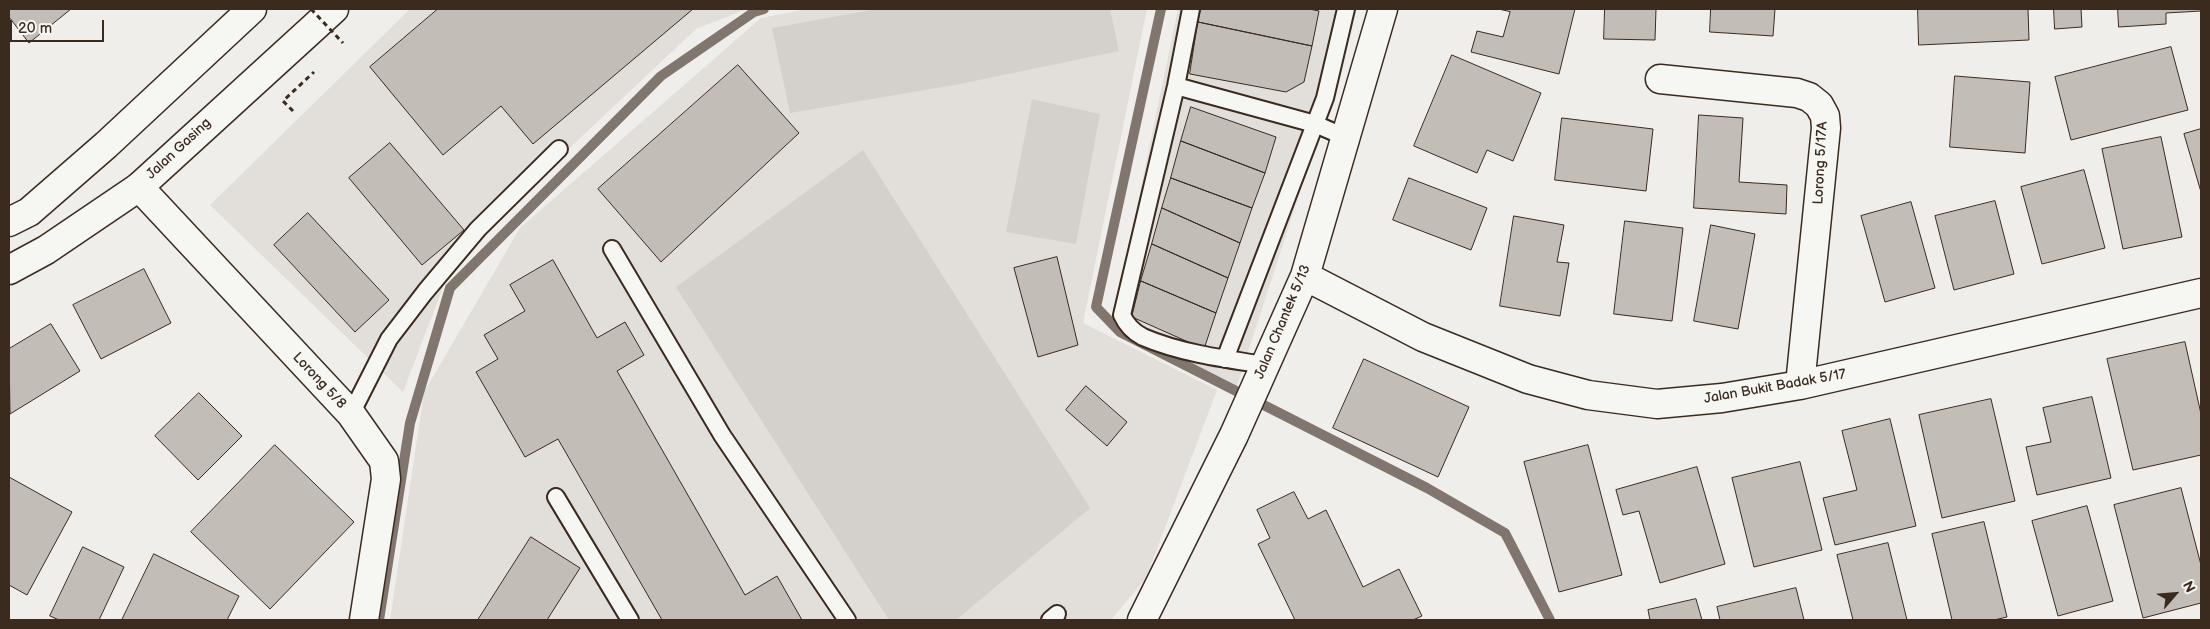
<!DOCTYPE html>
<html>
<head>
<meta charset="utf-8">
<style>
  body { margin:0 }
  #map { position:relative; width:2210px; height:629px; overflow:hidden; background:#efeeea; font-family:"Balsamiq Sans",sans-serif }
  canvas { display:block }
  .frame { position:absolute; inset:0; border:10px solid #3b2a1e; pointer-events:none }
  .north { position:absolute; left:2150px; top:569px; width:50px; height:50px; -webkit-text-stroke:4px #f6f6f2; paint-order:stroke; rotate:63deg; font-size:14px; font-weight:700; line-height:20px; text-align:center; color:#3b2a1e }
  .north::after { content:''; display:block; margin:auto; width:18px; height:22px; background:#3b2a1e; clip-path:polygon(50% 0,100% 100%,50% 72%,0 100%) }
  .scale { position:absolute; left:10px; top:20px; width:94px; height:22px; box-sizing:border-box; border:2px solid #3b2a1e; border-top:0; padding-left:6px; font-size:15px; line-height:18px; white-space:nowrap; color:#3b2a1e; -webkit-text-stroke:4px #f6f6f2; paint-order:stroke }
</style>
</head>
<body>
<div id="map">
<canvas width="2210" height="629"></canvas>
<div class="frame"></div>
<div class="north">N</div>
<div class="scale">20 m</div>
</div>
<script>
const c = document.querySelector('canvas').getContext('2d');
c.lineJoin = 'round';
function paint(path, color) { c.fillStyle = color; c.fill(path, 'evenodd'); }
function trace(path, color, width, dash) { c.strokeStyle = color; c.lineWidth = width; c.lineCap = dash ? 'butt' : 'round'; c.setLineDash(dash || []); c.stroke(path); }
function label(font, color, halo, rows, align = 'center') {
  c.font = font + ' "Balsamiq Sans",sans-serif'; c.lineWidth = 4; c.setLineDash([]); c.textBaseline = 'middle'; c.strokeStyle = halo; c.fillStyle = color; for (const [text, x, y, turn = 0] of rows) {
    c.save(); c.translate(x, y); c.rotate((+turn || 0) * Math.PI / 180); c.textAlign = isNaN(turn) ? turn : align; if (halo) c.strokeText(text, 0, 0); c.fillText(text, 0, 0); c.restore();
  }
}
const built = new Path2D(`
  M410 9H747L696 29 455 256 403 392 210 205Z
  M807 9H1147L1083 323 1217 390 1146 578 1111 620H390L424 392 520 228 761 18Z
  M1178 9H1355L1346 50 1237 386 1113 322Z`);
const green = new Path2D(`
  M877 9H1110L1119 51 960 84 790 113 772 28Z
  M1032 99 1100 114 1076 244 1006 232Z
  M863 150 1090 508 956 620H889L676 287Z`);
const stream = new Path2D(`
  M1161 9 1096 307 1120 332 1427 488 1505 533 1550 620
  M379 620 410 423 450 288 661 76 754 12 764 9`);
const building = new Path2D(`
  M9 9H71L29 43 9 17Z
  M438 9H693L533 144 501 106 443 155 370 67Z
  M1201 9H1309L1319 11 1312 46 1198 22Z
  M1499 9H1575L1559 74 1471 52 1477 31 1503 37 1510 12Z
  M1605 9H1656L1655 40 1604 39Z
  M1711 9H1775L1773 36 1710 32Z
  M1918 9H2028L2029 40 1919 45Z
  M2054 9H2081L2082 27 2055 29Z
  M2118 9H2201V11L2166 13V24L2119 27Z
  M1198 22 1312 46 1304 82 1286 92 1190 74Z
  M2171 47 2188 110 2071 140 2055 77Z
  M1452 55 1541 93 1513 161 1487 150 1477 173 1414 146Z
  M738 65 799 133 661 262 598 189Z
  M1955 76 2030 82 2025 153 1950 147Z
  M1191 107 1276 137 1265 173 1181 141Z
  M1699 115 1743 118 1739 182 1787 185 1786 214 1694 208Z
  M1562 118 1653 129 1646 191 1555 180Z
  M2201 129V192L2184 134Z
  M2161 137 2182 237 2123 249 2102 149Z
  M1181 141 1265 173 1252 208 1171 178Z
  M390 143 464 230 422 265 349 178Z
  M2084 170 2105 248 2042 264 2021 187Z
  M1171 178 1252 208 1240 243 1162 208Z
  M1409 178 1487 208 1471 250 1393 220Z
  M1995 201 2014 274 1954 290 1935 216Z
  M1911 202 1935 288 1885 302 1861 216Z
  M1162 208 1240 243 1228 278 1152 244Z
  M308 213 389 300 355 332 274 245Z
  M1514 216 1564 225 1557 262 1569 263 1560 316 1500 306Z
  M1625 221 1683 228 1672 321 1614 314Z
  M1711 225 1755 234 1738 329 1694 321Z
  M1152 244 1228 278 1216 313 1141 281Z
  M1057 257 1078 345 1038 357 1014 268Z
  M553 260 597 338 625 322 644 355 617 371 745 595 777 576 802 620H662L558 439 525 457 476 372 498 359 484 335 525 311 510 285Z
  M144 269 171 323 101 359 73 305Z
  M1141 281 1216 313 1204 349 1132 317Z
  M51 324 80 371 10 414 9 349Z
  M2185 342 2201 414V455L2133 470 2107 359Z
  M1364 359 1469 407 1438 477 1333 428Z
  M1086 386 1127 422 1107 446 1066 410Z
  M199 393 242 436 198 480 155 436Z
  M2092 397 2111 478 2037 495 2026 447 2051 442 2043 408Z
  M1991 399 2015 501 1942 518 1919 415Z
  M1890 419 1916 526 1835 545 1823 498 1857 490 1842 431Z
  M275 445 354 522 270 609 191 532Z
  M1588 445 1622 575 1559 592 1524 462Z
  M1800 462 1822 550 1754 567 1732 478Z
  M1697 467 1725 564 1660 583 1639 511 1623 515 1616 490Z
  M9 477 72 512 27 595 9 585Z
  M2181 488 2201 565V603L2143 618 2114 505Z
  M1294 492 1308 519 1326 510 1363 587 1399 569 1422 616 1413 620H1295L1258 544 1270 538 1257 510Z
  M2087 506 2113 601 2058 616 2032 521Z
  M1984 522 2007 617 1994 620H1952L1932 534Z
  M531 537 580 568 547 620H478Z
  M1888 543 1907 620H1853L1837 555Z
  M83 547 124 567 99 620H59L50 616Z
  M154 554 239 596 227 620H122Z
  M1796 588 1804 620H1720L1717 607Z
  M1696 599 1702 620H1650L1648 610Z`);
const path = new Path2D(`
  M293 111 283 101 314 72`);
const service = new Path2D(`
  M1191 9 1176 86 1122 315C1126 324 1133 332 1143 337 1180 353 1225 359 1265 365
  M1176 86 1315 124 1345 137
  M612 249 722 435 847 620
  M1225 359 1325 98 1346 9
  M351 414 389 339 425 292 478 229 559 149
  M556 497 630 620
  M1050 620 1057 614`);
const minor = new Path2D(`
  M1660 79 1797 93 1809 97 1819 105 1825 116 1826 128 1800 385
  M139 187 351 414 384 461 386 479 364 620
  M1305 276 1423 337 1528 379 1588 395 1657 404 1722 398 1800 385 2201 293
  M1142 620 1234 435 1305 276 1383 9`);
const primary = new Path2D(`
  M9 222 29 212 106 145 252 9
  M9 270 46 250 139 187 334 9`);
const pathBridge = new Path2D(`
  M311 9 343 43`);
const streetNames = [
  ["Jalan Gasing",179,149,-43],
  ["Lorong 5/17A",1821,163,-87],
  ["Jalan Chantek 5/13",1283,322,-67],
  ["Lorong 5/8",319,381,47],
  ["Jalan Bukit Badak 5/17",1775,387,-10]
];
paint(built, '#e2dfdb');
paint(green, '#d4d1cc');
trace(stream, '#81766d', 10);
paint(building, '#c2bdb7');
trace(building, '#3b2a1e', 1);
trace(service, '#3b2a1e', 20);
trace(minor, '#3b2a1e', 31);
trace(primary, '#3b2a1e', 31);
trace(path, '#3b2a1e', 3, [5, 4]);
trace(service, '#f6f6f2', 16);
trace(minor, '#f6f6f2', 28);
trace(primary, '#f6f6f2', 28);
trace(pathBridge, '#3b2a1e', 3, [5, 4]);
label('14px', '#3b2a1e', '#f6f6f2', streetNames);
</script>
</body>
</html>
